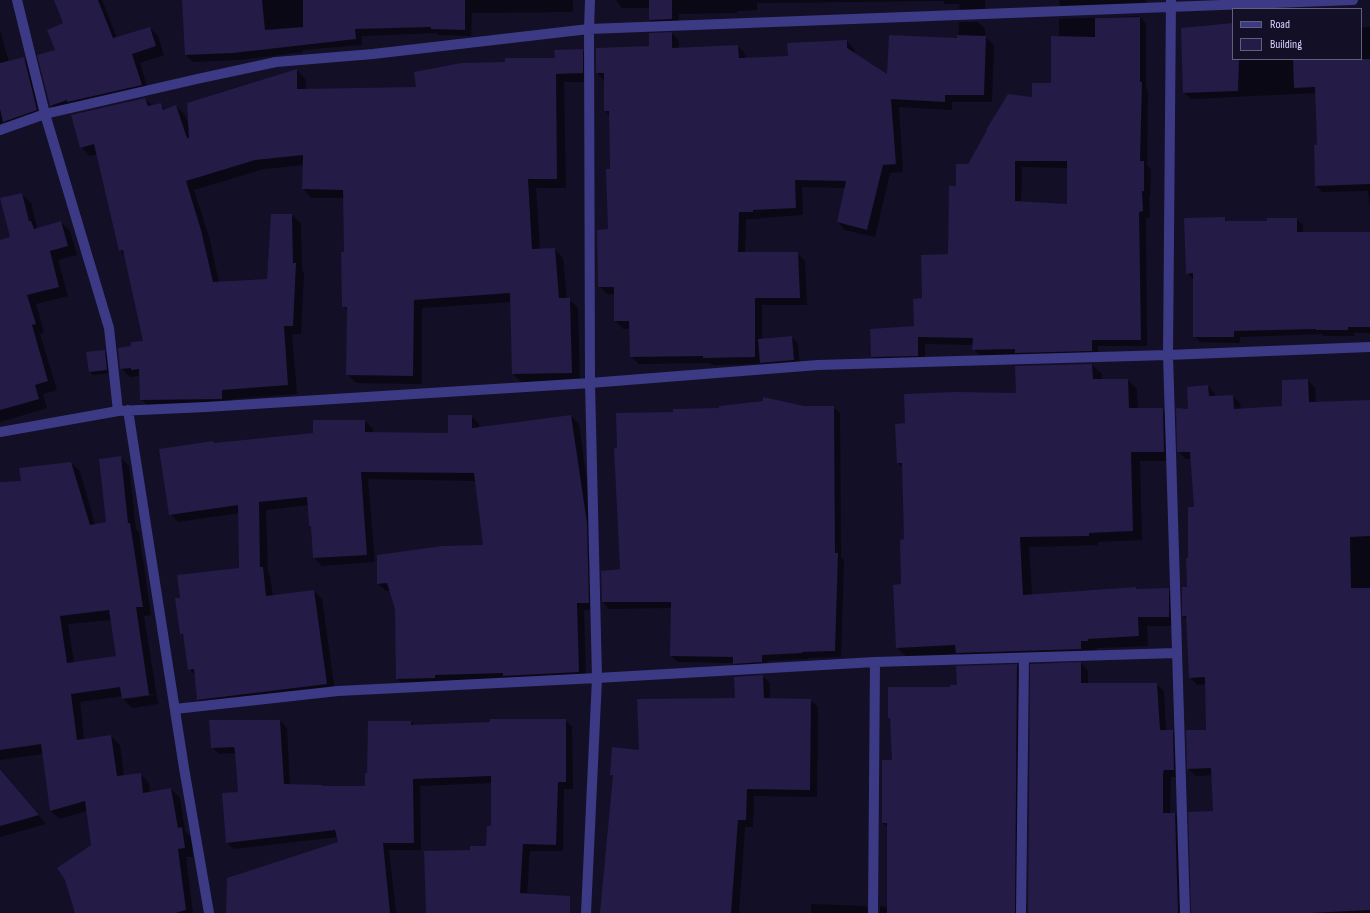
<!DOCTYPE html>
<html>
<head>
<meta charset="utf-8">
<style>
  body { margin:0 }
  #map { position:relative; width:1370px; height:913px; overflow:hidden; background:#130f26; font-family:"Sofia Sans Condensed",sans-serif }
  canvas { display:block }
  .legend { position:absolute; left:1232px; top:8px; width:130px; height:52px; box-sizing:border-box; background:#130f26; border:1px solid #625e7d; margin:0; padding:5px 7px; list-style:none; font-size:12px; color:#d9d4ff }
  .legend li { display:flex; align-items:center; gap:8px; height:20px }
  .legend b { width:20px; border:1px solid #625e7d }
</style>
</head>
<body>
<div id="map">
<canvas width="1370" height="913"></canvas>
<ul class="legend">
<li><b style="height:5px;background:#3d3a85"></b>Road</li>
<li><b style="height:11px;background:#241b47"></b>Building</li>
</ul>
</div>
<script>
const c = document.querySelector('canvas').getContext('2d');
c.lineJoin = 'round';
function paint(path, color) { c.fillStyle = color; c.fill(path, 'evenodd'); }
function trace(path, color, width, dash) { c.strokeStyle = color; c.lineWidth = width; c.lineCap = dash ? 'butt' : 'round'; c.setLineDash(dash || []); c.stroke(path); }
const shadow = new Path2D(`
  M55 0H102L117 38 150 28 158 36 164 55 140 63 149 93 59 114 51 105 56 51 65 23Z
  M183 0H573V12L472 13 471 36 439 35 437 33 362 36V45L303 50V52L240 60 193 62 186 55Z
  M616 0H985V14L966 15 959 8 960 4H945L943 1 757 3V10L737 11V13L679 14V26L657 27 650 20V8H622Z
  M1059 0H1146V8L1066 11 1059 4Z
  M1139 16 1146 23V88L1148 90 1147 165 1151 169 1150 197H1149L1150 218H1146L1147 346H1098V357L980 356 974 349V345L925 344V362L879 364 872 357 915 327 923 299 949 255 957 187 968 165 1033 98 1052 84 1059 37V19ZM1022 167 1068 168V205L1021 203Z
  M959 22H978L985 29V37L994 45 992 102H952V110L899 107 903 172 890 173 875 237 845 230 838 222 846 188 802 187 803 215 760 218V219H746L745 253H797L805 261 807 305H762V340L792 337 798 344 800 367 768 369 763 364 712 365 710 363 639 364 631 357V329H623L615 321V294H607L599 286 609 230 611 170 610 116 605 111 604 81 597 73 650 47 672 33 679 41V48L738 46 745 54 746 59 789 57 847 41 854 49 855 54 888 75 958 39Z
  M1233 24V59H1361V27H1370V207L1368 191 1322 192 1316 186 1318 146 1316 93 1191 99 1184 93Z
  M0 31 9 62 24 59 32 67 45 118 12 129 5 122 0 124Z
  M582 50 591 59V82H564L566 188H536L540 250 554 249 563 258 567 299H569L578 308 580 381 522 383 513 374 511 302 422 308V384L356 383 347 374 348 311 343 306 345 253 344 198H312L303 189 304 165 264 169 194 190 210 240 219 283 268 280 272 215H292L301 224 302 270 304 273 301 334H292L297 394 231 399V407L150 408 141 399 139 376 130 377 121 368 132 347 144 342 125 256 120 250 97 154 90 156 81 147 145 99 153 106 160 104 166 110 176 106 185 115 189 127 297 70 305 79 306 89 417 88 506 63 556 59Z
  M22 194 31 203 37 228 38 229 61 222 70 231 77 255 58 260 68 296 36 304 44 333 40 334 57 390 43 394 47 408 0 422V241L11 238Z
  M1224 218 1228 222H1268L1297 219 1303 226V233H1370V333H1354V336H1323L1322 334 1240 337V343L1200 342 1194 336 1193 279 1187 273Z
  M104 351 108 354 110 373 93 375 90 372Z
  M1092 365 1102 374V380H1128L1137 389 1138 409H1163L1172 419 1174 461H1140L1142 540 1098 542V545L1029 547 1032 595 1136 588 1138 590 1168 589 1178 599 1179 626H1147L1148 646 1097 648V650L966 662 959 654 907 657 897 648 905 540 903 468 898 463 896 425 906 424 1017 394Z
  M1308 380 1315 388 1316 402 1370 401V913H1193L1214 812 1212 775 1196 776 1188 768 1207 731 1206 684 1197 685 1190 677 1188 620 1183 616 1188 588 1189 559 1195 508 1191 459H1186L1178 451 1189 410 1208 386 1215 394V397L1233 396 1240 403 1241 410 1283 407Z
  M804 407H833L840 413 841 557 844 560 841 657 808 658V659L768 661V668L741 670 734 663 678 662 671 656 672 608 609 609 603 602 602 572 621 570Z
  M471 416 479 424V428L571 416 579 424 594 532 596 610H584L586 680 404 686 397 678 396 609 391 591H386L378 584 484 546 476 481 368 479 375 562 322 566 314 558 313 528 310 525 309 505 266 510 268 573 270 576 273 597 314 591 322 599 335 692 205 708 197 700 196 676 189 669 184 638 181 634 182 598 240 569 239 513 178 522 170 514 215 444 314 434 365 421 373 429V433L449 434Z
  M120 457 129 466 136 530 139 532 151 615 144 616 158 704 132 708 123 699V696L80 702 84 740 111 736 120 745 124 776 140 774 149 783 150 792 171 789 180 798 185 831 191 837 193 857H186L193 913H76L92 845 87 811 60 819 51 811 43 754 0 760V483L22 482 71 463 80 471 95 525 107 522ZM111 620 117 657 74 663 68 624ZM154 694 155 695 129 699V697Z
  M1081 663 1088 671V684H1157L1164 691 1166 731H1172L1180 739 1181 777H1171L1170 814H1175L1182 821 1185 913H1029Z
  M1017 665 1024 673 1022 913H880V906L887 907V895H888V828L883 823 893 761 891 720 889 718 951 688 958 686 957 667Z
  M762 676 770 683V699L810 700 818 707 817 797 754 796 753 827H745L739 913H601L614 777 611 774 640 751 736 699Z
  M565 720 572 727 573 789H564L563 851H530L527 895 539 913H427L471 851 487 847 492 827V783L420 786 421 850H389L396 913H228L339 842 338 837 234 849 227 843 239 792 236 753 219 754 212 747 280 721 287 728 290 785 323 787H366L411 722 415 726Z
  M0 768 46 824 0 837Z
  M811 904 866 906 873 913H811Z`);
const building = new Path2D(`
  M54 0H98L113 38 150 27 156 46 132 54 142 85 67 102V100L50 106 37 55 55 50 47 30 63 23Z
  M182 0H262L265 30 303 27V0H465V30L431 29V27L355 29 356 39 233 53 185 55Z
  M649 0H672V19L649 20Z
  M1140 17V82H1142L1140 161H1144V191H1142L1143 211 1139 212 1141 340H1092V351L1015 353V349L972 350 973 338 918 337V356L871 357 870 329 914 326 913 299 922 298 921 255 948 254 949 186H956V164H968L987 130H986L1008 94 1032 97V83H1051V36L1095 37V18ZM1015 161H1067V204L1015 201Z
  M1233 23V59H1239L1238 91 1183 93 1181 28Z
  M672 32V48L738 45 739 58 788 56 787 43 847 40V48L887 74 889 35 957 38V35L986 36 984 95H945V102L891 99 896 164 883 165 867 230 837 222 846 181 795 180 796 208 753 210V212H739L738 252H798L800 298H755V357L703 358V356L630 357 629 321H614V287H598L597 230 608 229 606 169H610L609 111H604V73H596V48L649 46V33Z
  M583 49V73L556 74 557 179H528L532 249 555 248 559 298H570L572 373 512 374 510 293 414 300 413 376 346 375 347 307H342L341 252H344L343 190 302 189 303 155 255 160 186 181 201 230 213 282 267 279 271 214H292L293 263H296L293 326H284L288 385 222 390V399L140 400 139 369 131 370V368L120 369 118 348 131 346V342L143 341 123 250 119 251 94 144 80 148 71 115 145 98 148 106 161 103 163 110 176 105 187 138H189L187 103 297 69V89L416 87 414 72 461 63 505 62V58H555L554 50Z
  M24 57 37 110 3 122 0 109V63Z
  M1293 59H1370V184L1315 186 1314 145H1317L1315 87 1294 88Z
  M22 193 29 221H31L34 229 61 221 68 246 50 251 59 287 27 295 36 324 32 325 48 381 35 385 39 399 0 410V240L10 237 0 198Z
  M1225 217V221H1267V218H1297V232H1370V327H1348V330H1316V329L1234 331V337H1193V273L1186 274 1184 218Z
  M792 336 794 360 760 363 758 339Z
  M105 350 107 370 89 372 86 352Z
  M1092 364 1093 379H1128L1129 408H1163L1164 452H1131L1133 531 1089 533V536L1020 537 1023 595 1136 587V589L1169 588V617H1138L1139 636 1088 639V641H1081V649L956 653 955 645 896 648 893 585 901 584 900 540 904 539 902 463H897L895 424 905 423 904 394 956 392 1016 393 1015 366Z
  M1308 379 1309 402 1370 400V536L1350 537 1351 588H1370V910L1310 913H1191L1188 812 1213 811 1211 768 1187 769 1186 730H1206L1205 677 1189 678 1186 616H1182V587H1187L1186 558H1188V507H1194L1190 452H1177L1176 408 1188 409 1187 387 1208 385 1209 396 1233 395 1234 409 1282 406V380Z
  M763 397 804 406H834L835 553H838L835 651 802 652V653L763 655H762V662L733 664V657L670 656 671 602H602L601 571 620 569 614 448H617L616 413 673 412V409L719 408V406L763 401Z
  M448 415H472V428L571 415 587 523 589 603H577L579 672 503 676V673L435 675V678L396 679 395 609 387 583 377 584V555L442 546 483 545 474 473 361 472 367 555 313 558 311 526H309L307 497 259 502 260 567H263L266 596 314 590 327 684 197 700 194 669 188 670 183 634H180L175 598H180L177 575 239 568 238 505 169 515 159 449 213 441 214 443 313 433V420H365V432L448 433Z
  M121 456 128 523H130L143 607H136L149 695 122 699 120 687 71 694 77 740 111 735 117 776 141 773 143 793 171 788 178 828 182 827 185 848 178 849 186 910 175 913H75L65 880 57 868 91 845 85 801 50 811 41 744 0 750V482L21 481 19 468 71 462 90 525 106 522 99 459ZM109 610 116 656 67 663 60 616Z
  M1081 662V683H1157L1160 730H1173L1174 770H1164L1163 773V813H1175L1178 913H1028L1030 664Z
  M1017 664 1015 913H887V823H882V760H892L890 718H888V687H950V685H957L956 666Z
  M763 675 764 698 811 699 810 790 747 789 746 820H738L731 913H600L613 775H610L612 747 639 750 637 699 735 698 734 677Z
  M490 719H566V782H558L556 845 523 844 520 893 570 896V913H426L424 851 470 850V846H486L487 826H491V776L413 779 414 843H383L390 913H226L227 878 338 842 335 830 226 843 222 793 238 792 235 752 234 747 211 748 209 720H280L284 784 322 785V786H365V773H367L368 721H411V725L490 722Z
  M0 769 39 815 0 826Z`);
const minor = new Path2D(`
  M17 0 45 114 109 328 118 411
  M1171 0 1168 355 1185 913
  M0 130 45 114 197 79 276 62 373 54 589 29 1353 0
  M128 410 184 768 209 913
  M0 432 118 411 206 407 590 383 818 365 1168 355 1370 347
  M175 709 338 691 597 678 875 662 1177 653
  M586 913 597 678 590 383 589 29 590 0
  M873 913 875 662
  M1021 913 1024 658`);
paint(shadow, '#0007');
paint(building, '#241b47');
trace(minor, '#3d3a85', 10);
</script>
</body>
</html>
